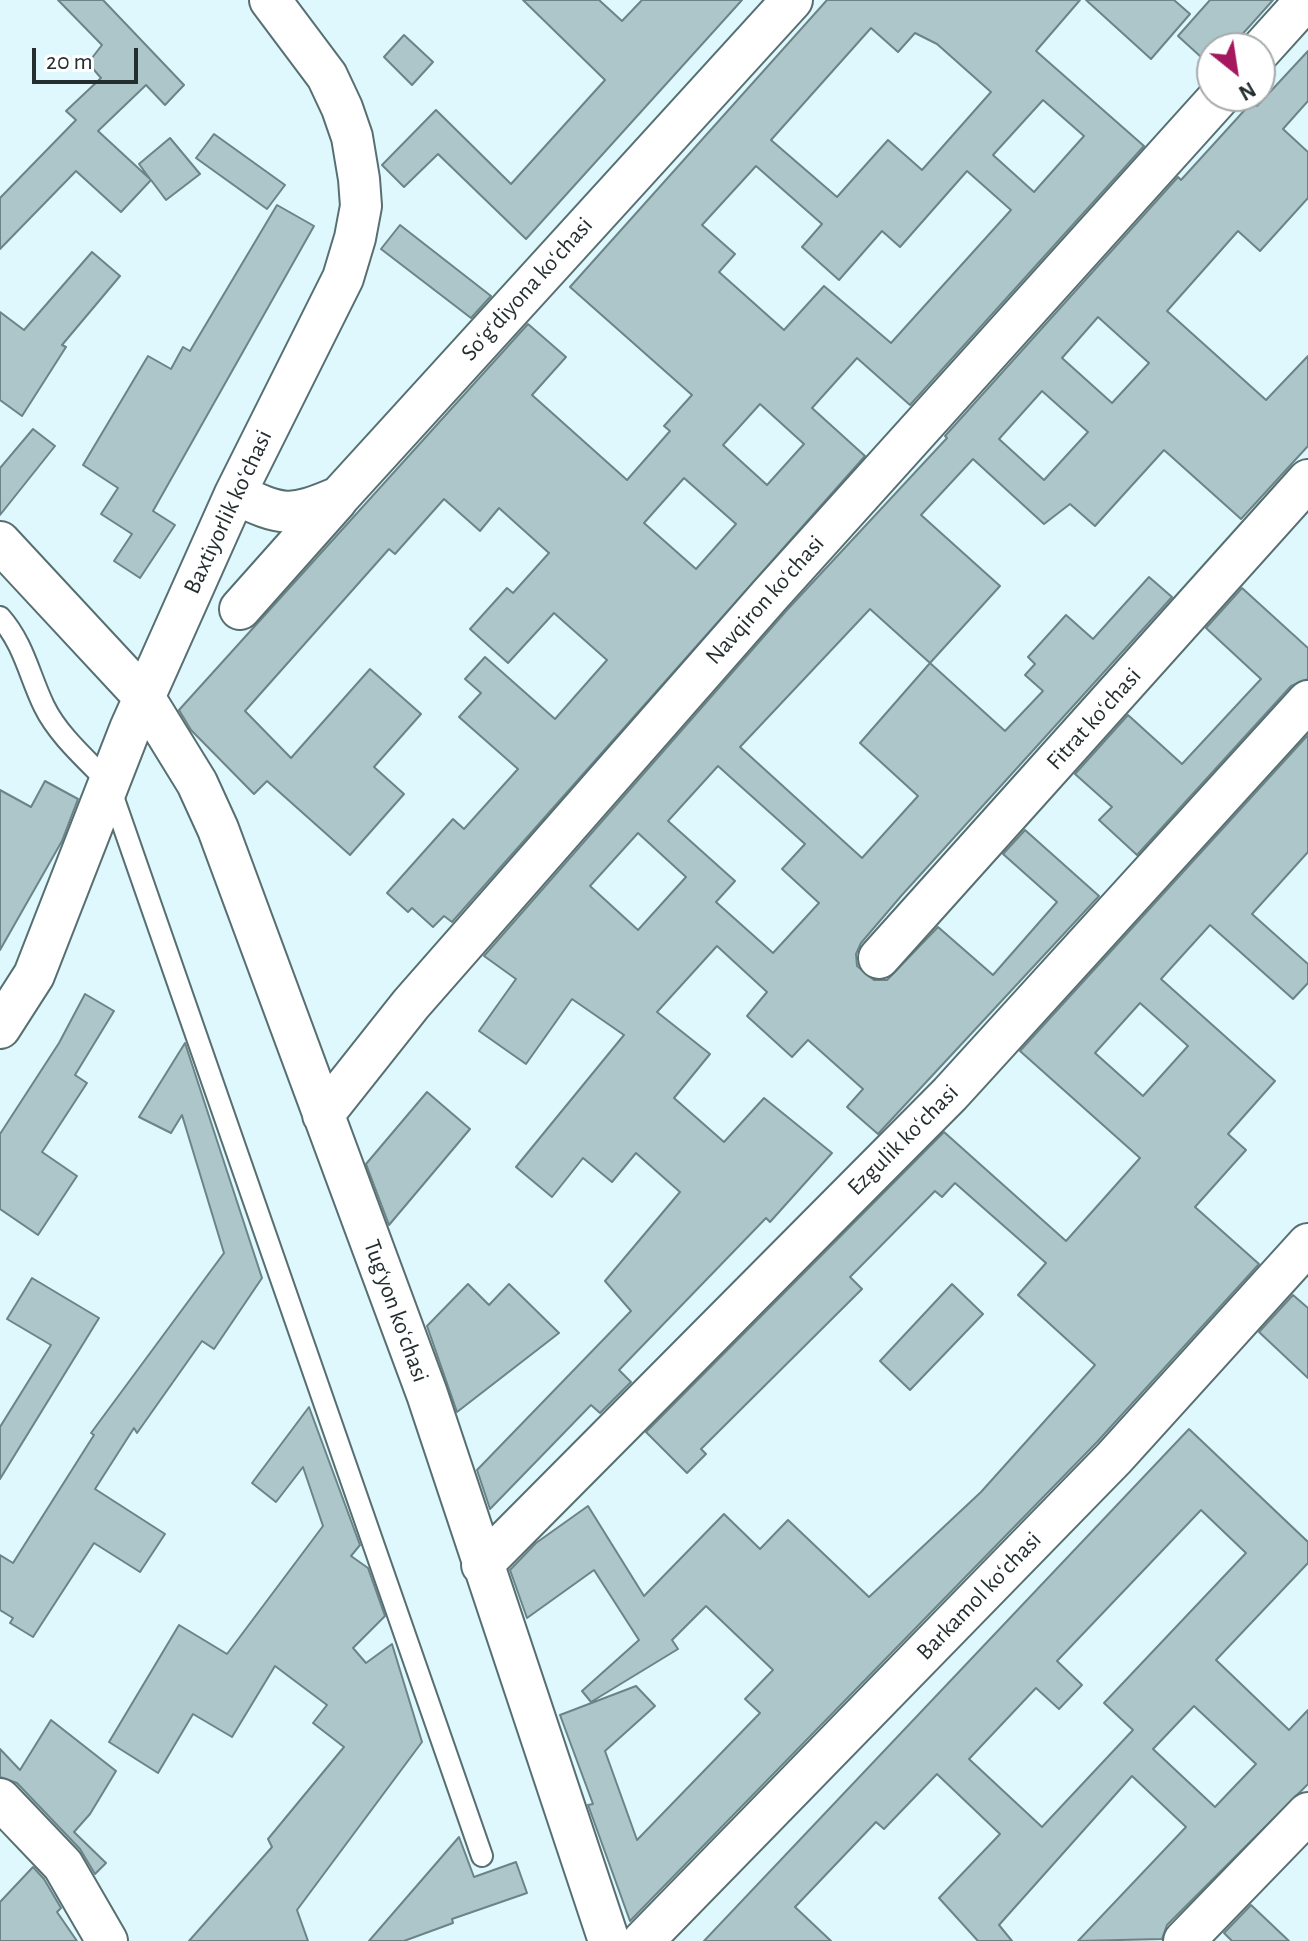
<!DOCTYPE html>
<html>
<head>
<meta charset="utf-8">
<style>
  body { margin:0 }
  #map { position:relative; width:1308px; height:1941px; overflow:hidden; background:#def8fd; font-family:"Alegreya Sans",sans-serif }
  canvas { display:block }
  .north { position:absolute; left:1196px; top:32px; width:80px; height:80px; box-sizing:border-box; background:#fff; border:2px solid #a7abac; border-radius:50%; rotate:150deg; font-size:22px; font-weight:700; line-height:32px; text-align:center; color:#242e2f }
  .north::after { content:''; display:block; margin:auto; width:28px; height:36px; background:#a5185d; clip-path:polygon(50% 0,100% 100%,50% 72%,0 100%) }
  .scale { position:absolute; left:32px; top:48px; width:106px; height:36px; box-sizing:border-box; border:4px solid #242e2f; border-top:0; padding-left:10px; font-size:24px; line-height:28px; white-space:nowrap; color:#242e2f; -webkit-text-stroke:6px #fff; paint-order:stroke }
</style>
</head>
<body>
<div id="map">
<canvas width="1308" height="1941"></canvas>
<div class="north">N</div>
<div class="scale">20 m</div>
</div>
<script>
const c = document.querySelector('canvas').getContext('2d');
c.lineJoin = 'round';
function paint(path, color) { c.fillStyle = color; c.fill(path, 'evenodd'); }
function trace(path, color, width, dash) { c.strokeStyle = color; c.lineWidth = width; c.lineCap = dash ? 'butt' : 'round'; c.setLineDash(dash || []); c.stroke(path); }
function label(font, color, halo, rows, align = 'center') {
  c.font = font + ' "Alegreya Sans",sans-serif'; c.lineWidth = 7; c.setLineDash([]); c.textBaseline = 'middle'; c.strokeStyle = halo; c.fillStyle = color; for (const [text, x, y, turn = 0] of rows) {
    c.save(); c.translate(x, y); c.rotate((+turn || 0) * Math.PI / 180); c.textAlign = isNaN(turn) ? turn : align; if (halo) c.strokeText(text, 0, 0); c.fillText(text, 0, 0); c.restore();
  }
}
const building = new Path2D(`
  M58 0H103L184 85 165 105 146 85 98 131 150 179 139 164 170 138 200 174 166 200 151 180 121 212 76 171 0 249V198L76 120 66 111 101 78 88 63 102 45Z
  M523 0H599L622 21 642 0H742L526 239 438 154 404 187 382 165 436 110 511 184 605 80Z
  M827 0H1080L1036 51 1144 146 910 405 857 358 812 408 865 456 452 922 444 916 433 927 412 908 408 912 387 893 453 819 464 829 518 769 459 717 481 693 465 679 485 657 555 719 607 660 554 613 508 663 470 629 507 588 513 593 549 553 499 508 480 531 444 499 395 554 389 549 245 711 291 758 370 669 421 714 374 767 404 794 350 855 267 781 254 794 191 730 179 710 528 324 566 357 532 395 627 480 670 431 664 426 692 395 570 287ZM871 28 898 52 915 33 937 44 991 92 922 170 888 140 837 197 771 140ZM1043 100 1084 136 1034 192 993 155ZM756 166 822 224 802 247 839 280 882 231 900 247 967 171 1011 210 891 343 824 286 784 330 719 272 735 254 702 225ZM760 404 804 444 767 485 723 445ZM684 478 736 524 696 569 644 523Z
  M1086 0H1174L1190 14 1151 59Z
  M1210 0H1273L1230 48H1212V67L1178 36Z
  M404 35 433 62 412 85 384 57Z
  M1308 51V101L1283 129 1308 152V198L1260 251 1238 231 1167 311 1266 400 1308 356V446L1241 519 1164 450 1095 526 1070 504 1044 524 973 459 921 515 1000 586 930 663 1005 731 1043 691 1025 675 1035 664 1028 657 1066 615 1093 639 1149 577 1172 597 902 895 861 943 856 954 857 966 874 980H887L938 927 993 975 1057 902 1003 854 1025 830 1099 896 878 1134 847 1107 863 1089 808 1040 792 1057 747 1016 767 992 717 946 657 1012 710 1054 674 1098 724 1142 764 1098 832 1153 770 1222 766 1218 619 1370 631 1382 600 1413 591 1405 490 1509 477 1470 631 1311 605 1281 680 1192 636 1153 612 1182 583 1158 552 1197 516 1167 624 1035 572 999 526 1064 479 1031 516 979 484 956 787 610 947 438 945 436 1178 177 1181 180 1252 102 1257 106ZM1098 317 1149 363 1112 403 1062 358ZM1042 391 1088 432 1044 480 999 439ZM870 609 930 663 860 743 918 796 862 858 740 747ZM718 766 805 844 782 869 819 903 773 953 716 902 735 881 668 821ZM638 833 686 877 638 930 590 886Z
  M214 134 285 185 267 209 196 158Z
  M277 205 314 226 153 511 175 525 140 578 114 561 132 534 101 514 118 488 83 465 148 356 171 369 183 347 190 351Z
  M400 225 491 296 471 318 381 249Z
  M92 252 120 276 62 345 66 347 22 416 0 400V312L24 330Z
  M33 429 55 446 0 515V468Z
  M1242 588 1308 648V679L1291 686 1137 855 1099 820 1112 807 1075 774 1128 715 1182 764 1261 679 1206 628Z
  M1308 735V852L1252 914 1308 964V983L1293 999 1210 925 1161 979 1275 1081 1228 1134 1246 1150 1195 1207 1259 1264 1097 1442 630 1921 588 1805 593 1804 560 1715 636 1686 655 1706 605 1751 637 1840 760 1713 745 1699 773 1670 706 1606 672 1640 678 1649 591 1702 582 1691 639 1640 594 1570 527 1618 510 1570 536 1543 588 1506 644 1596 724 1514 760 1549 788 1520 869 1597 981 1492 1095 1365 1018 1295 1046 1263 955 1183 942 1197 935 1191 850 1277 862 1289 701 1449 706 1454 687 1473 646 1432 944 1132 1066 1241 1140 1158 1020 1051ZM1140 1003 1188 1046 1143 1096 1095 1053Z
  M45 781 78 799 62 841 0 950V790L31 807Z
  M85 994 114 1011 75 1075 87 1083 42 1152 77 1176 38 1235 0 1209V1134L59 1043Z
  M185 1043 262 1278 214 1349 202 1341 137 1433 134 1428 95 1489 165 1534 140 1572 94 1543 33 1637 10 1623 13 1618 0 1610V1555L13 1563 94 1435 91 1433 224 1253 182 1115 171 1133 139 1117Z
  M427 1092 470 1129 389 1225 366 1164Z
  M32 1278 99 1318 0 1479V1427L51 1345 7 1319Z
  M468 1284 489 1305 509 1284 559 1333 457 1412 427 1326Z
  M952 1284 983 1314 910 1390 880 1361Z
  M1293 1295 1308 1308V1378L1259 1332Z
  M309 1407 360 1545 351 1556 368 1568 385 1616 353 1648 366 1663 392 1644 422 1742 297 1910 308 1941H189L272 1847 268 1839 344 1747 313 1723 327 1705 275 1666 232 1737 193 1714 158 1773 109 1742 179 1625 227 1654 323 1526 303 1467 276 1502 252 1483Z
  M1189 1429 1308 1542V1563L1216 1660 1289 1730 1308 1710V1784L1167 1925 1162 1939 1078 1941 1186 1827 1132 1776 999 1925 1012 1941H978L939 1898 1000 1834 937 1774 884 1829 876 1822 795 1907 831 1941H704ZM1201 1510 1246 1553 1104 1703 1133 1730 1042 1827 969 1759 1036 1688 1059 1709 1082 1685 1057 1661ZM1194 1706 1256 1764 1215 1807 1153 1749Z
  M51 1720 116 1771 90 1814 74 1832 106 1863 95 1874 80 1849 17 1783 0 1777V1749L20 1770Z
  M459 1837 474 1877 516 1862 527 1893 452 1919 453 1923 404 1941H369Z
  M33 1867 44 1879 61 1908 57 1912 77 1941H0V1902Z
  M1251 1905 1289 1941H1232L1224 1933Z`);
const lane = new Path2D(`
  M0 617C24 644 29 675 44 706 58 735 86 759 108 782L482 1856`);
const street = new Path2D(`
  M1260 51 1306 0
  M235 494C283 516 290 518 339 497L792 0
  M0 542 144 697 197 783 218 829 427 1394 609 1941
  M240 609 337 500
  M879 958 1308 480
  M0 1028 34 975 130 729 235 494 343 278 355 238 361 206 359 179 352 137 342 108 327 76 270 0
  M323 1115 411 1004 770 595 1220 96
  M482 1565 950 1094 1308 701
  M0 1799 63 1865 107 1941
  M643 1941 1114 1458 1308 1244
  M1184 1941 1308 1813`);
const streetNames = [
  ["Soʻgʻdiyona koʻchasi",527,289,-48],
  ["Baxtiyorlik koʻchasi",228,512,-65],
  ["Navqiron koʻchasi",765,600,-48],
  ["Fitrat koʻchasi",1094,719,-48],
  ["Ezgulik koʻchasi",903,1140,-45],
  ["Tugʻyon koʻchasi",396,1311,70],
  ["Barkamol koʻchasi",979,1596,-46]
];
paint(building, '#adc6ca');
trace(building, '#6c8387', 2);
trace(lane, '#586f72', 24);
trace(street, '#586f72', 44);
trace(lane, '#fff', 20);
trace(street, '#fff', 40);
label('24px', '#242e2f', '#fff', streetNames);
</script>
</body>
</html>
